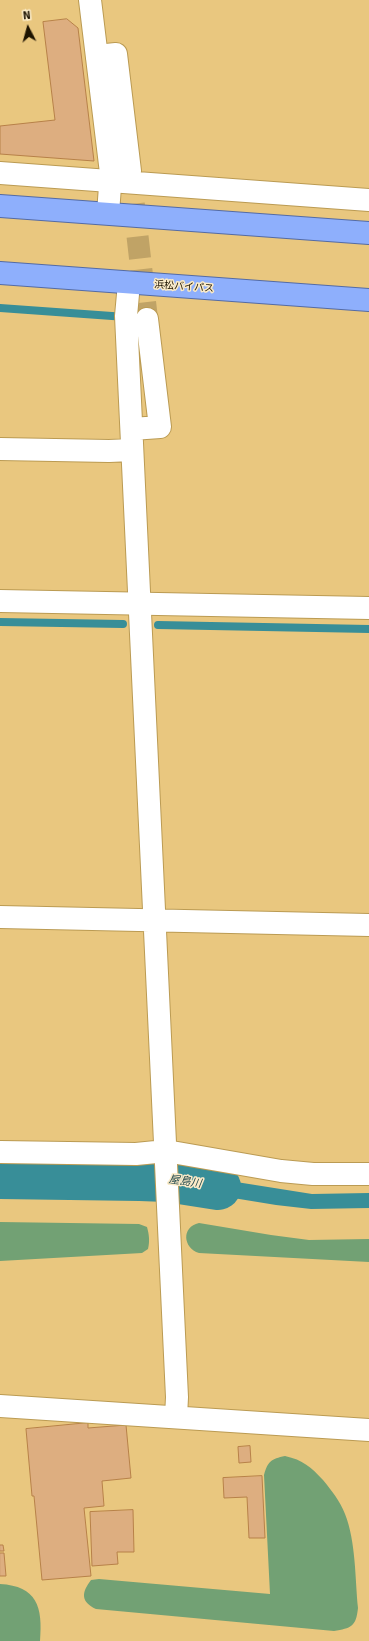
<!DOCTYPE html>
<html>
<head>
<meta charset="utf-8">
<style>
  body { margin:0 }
  #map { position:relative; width:369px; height:1641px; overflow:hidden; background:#e9c77f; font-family:Signika,sans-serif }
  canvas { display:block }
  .north { position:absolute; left:8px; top:8px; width:40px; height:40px; -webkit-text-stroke:3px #fbebc8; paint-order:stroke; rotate:354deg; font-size:11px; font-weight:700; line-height:16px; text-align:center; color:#1d1300 }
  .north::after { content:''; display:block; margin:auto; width:14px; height:18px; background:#1d1300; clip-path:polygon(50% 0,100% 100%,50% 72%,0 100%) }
</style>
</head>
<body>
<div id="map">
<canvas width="369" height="1641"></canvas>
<div class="north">N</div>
</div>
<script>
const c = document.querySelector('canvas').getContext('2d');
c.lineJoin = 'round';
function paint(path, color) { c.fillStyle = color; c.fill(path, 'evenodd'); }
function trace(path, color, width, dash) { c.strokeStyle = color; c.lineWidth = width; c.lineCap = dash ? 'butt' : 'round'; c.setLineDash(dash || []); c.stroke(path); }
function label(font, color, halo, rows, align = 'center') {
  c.font = font + ' Signika,"Noto Sans JP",sans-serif'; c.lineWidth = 3; c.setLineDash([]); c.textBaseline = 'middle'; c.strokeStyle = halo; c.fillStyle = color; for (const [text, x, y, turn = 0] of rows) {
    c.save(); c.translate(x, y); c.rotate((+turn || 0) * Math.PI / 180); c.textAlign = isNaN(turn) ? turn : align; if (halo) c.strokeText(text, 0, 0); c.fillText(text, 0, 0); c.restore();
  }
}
const forest = new Path2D(`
  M0 1222 139 1224 147 1227C149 1234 150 1241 148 1249L142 1253 0 1261Z
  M199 1223 271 1235 309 1240 369 1239V1262L199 1253C183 1248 181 1227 199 1223Z
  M285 1456C303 1460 311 1467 323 1480 332 1491 340 1501 345 1514 356 1542 355 1578 358 1608 356 1627 351 1628 334 1631L96 1609C81 1602 81 1593 91 1580L99 1579 270 1594 264 1475C268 1461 271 1459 285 1456Z
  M0 1584C37 1586 43 1607 40 1641H0Z`);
const water = new Path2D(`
  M167 1171 312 1194 369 1193V1208L311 1209 276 1205 166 1187Z`);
const stream = new Path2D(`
  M0 308 126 317
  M0 622 123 624
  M158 625 369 629`);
const river = new Path2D(`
  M0 1176 140 1178 167 1179 218 1187`);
const building = new Path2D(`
  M67 19 78 28 94 161 0 154V126L55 120 43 22Z
  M88 1423V1428L126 1425 131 1478 102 1481 104 1506 84 1508 91 1576 42 1580 34 1496H32L26 1429Z
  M250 1446 251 1462 239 1463 238 1447Z
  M262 1476 265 1538H249L247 1497 224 1498 223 1478Z
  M133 1510 134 1552H117L118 1564 92 1566 90 1512Z
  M0 1545H3L4 1551H0Z
  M0 1553H4L6 1576H0Z`);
const minorTunnel = new Path2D(`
  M130 171 147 319`);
const minor = new Path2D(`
  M97 56 116 54 130 171
  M0 173 369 200
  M129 283 126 316 177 1397 176 1417
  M132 429 160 427 147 319
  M0 449 109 451 132 450
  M0 917 369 925
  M0 1152 136 1154 166 1151 281 1171 313 1174H369
  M0 1406 369 1430`);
const tertiary = new Path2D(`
  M90 0 111 173 108 213
  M0 601 369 608`);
const trunk = new Path2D(`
  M0 206 369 233
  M0 273 369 300`);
const streetNames = [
  ["浜松バイパス",184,287,4]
];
const waterNames = [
  ["屋島川",185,1182,8]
];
paint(forest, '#72a174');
paint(water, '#388e98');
trace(stream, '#388e98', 8);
trace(river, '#388e98', 46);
paint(building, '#ddae80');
trace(building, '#b78149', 1);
trace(minorTunnel, '#c0a366', 22, [22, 11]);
trace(minor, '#bb9b53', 24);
trace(tertiary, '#bb9b53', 24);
trace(trunk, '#546ba4', 24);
trace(minor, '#fff', 22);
trace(tertiary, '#fff', 22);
trace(trunk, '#8eaffc', 22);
label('10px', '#1d1300', '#fbebc8', streetNames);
label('italic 11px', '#234a4f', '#fbebc8', waterNames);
</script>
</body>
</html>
